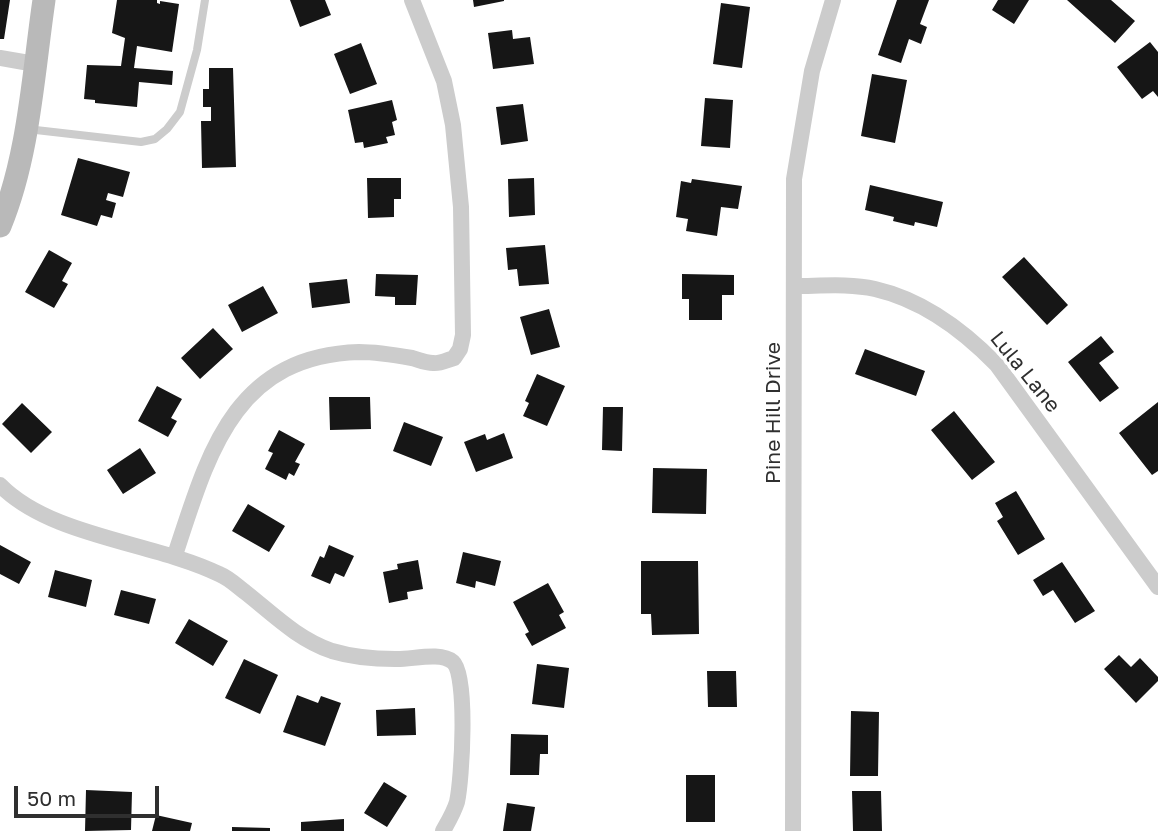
<!DOCTYPE html>
<html>
<head>
<meta charset="utf-8">
<style>
  body { margin:0 }
  #map { position:relative; width:1158px; height:831px; overflow:hidden; background:#fff; font-family:"Golos Text",sans-serif }
  canvas { display:block }
  .scale { position:absolute; left:14px; top:786px; width:145px; height:32px; box-sizing:border-box; border:4px solid #2f2f2f; border-top:0; padding-left:9px; font-size:21px; line-height:24px; white-space:nowrap; color:#2f2f2f; -webkit-text-stroke:5px #fff; paint-order:stroke }
</style>
</head>
<body>
<div id="map">
<canvas width="1158" height="831"></canvas>
<div class="scale">50 m</div>
</div>
<script>
const c = document.querySelector('canvas').getContext('2d');
c.lineJoin = 'round';
function paint(path, color) { c.fillStyle = color; c.fill(path, 'evenodd'); }
function trace(path, color, width, dash) { c.strokeStyle = color; c.lineWidth = width; c.lineCap = dash ? 'butt' : 'round'; c.setLineDash(dash || []); c.stroke(path); }
function label(font, color, halo, rows, align = 'center') {
  c.font = font + ' "Golos Text",sans-serif'; c.lineWidth = 7; c.setLineDash([]); c.textBaseline = 'middle'; c.strokeStyle = halo; c.fillStyle = color; for (const [text, x, y, turn = 0] of rows) {
    c.save(); c.translate(x, y); c.rotate((+turn || 0) * Math.PI / 180); c.textAlign = isNaN(turn) ? turn : align; if (halo) c.strokeText(text, 0, 0); c.fillText(text, 0, 0); c.restore();
  }
}
const building = new Path2D(`
  M0 0H10L4 39H0Z
  M117 0H157V3L160 4V1L179 4 172 52 137 46 134 68 173 71 172 85 139 82 137 107 95 103V100L84 99 87 65 121 66 125 38 112 33Z
  M290 0H325L331 15 300 27Z
  M473 0H504V1L474 7Z
  M897 0H929L920 24 927 27 921 44 909 39 901 63 878 55Z
  M998 0H1029L1014 24 992 10Z
  M1067 0H1111L1135 21 1115 43Z
  M721 3 750 7 742 68 713 64Z
  M512 30 513 39 530 37 534 64 493 69 488 33Z
  M1150 42 1158 52V97L1153 91 1142 99 1117 67Z
  M361 43 377 84 350 94 334 54Z
  M209 68H233L236 167 202 168 201 121H211V107H203V89H209Z
  M872 74 907 80 895 143 861 136Z
  M705 98 733 100 730 148 701 146Z
  M392 100 397 120 392 122 395 135 386 137 388 143 364 148 363 142 355 143 348 110Z
  M523 104 528 141 501 145 496 107Z
  M78 158 130 172 123 197 108 193 106 200 116 203 112 218 101 215 97 226 61 215Z
  M367 178H401V199H394V217L368 218Z
  M534 178 535 215 509 217 508 179Z
  M692 179 742 186 738 209 721 207 717 236 686 231 688 219 676 217 681 181 691 183Z
  M870 185 943 202 937 227 915 222 914 226 893 221 894 217 865 210Z
  M545 245 549 284 519 286 517 269 508 270 506 248Z
  M49 250 72 263 62 281 68 284 54 308 25 292Z
  M1024 257 1068 305 1047 325 1002 277Z
  M376 274 418 275 416 305H395V297L375 296Z
  M682 274 734 275V295H722V320H689V299H682Z
  M347 279 350 303 312 308 309 283Z
  M263 286 278 313 242 332 228 305Z
  M549 309 560 347 531 355 520 317Z
  M213 328 233 349 200 379 181 358Z
  M1101 336 1114 352 1099 363 1119 388 1100 402 1068 362Z
  M865 349 925 371 916 396 855 374Z
  M537 374 565 386 547 426 523 416 529 403 525 401Z
  M157 386 182 399 171 418 177 421 168 437 138 421Z
  M329 397H370L371 429 330 430Z
  M1158 402V471L1152 475 1119 433Z
  M22 403 52 432 31 453 2 424Z
  M603 407H623L622 451 602 450Z
  M954 411 995 462 972 480 931 430Z
  M404 422 443 437 431 466 393 451Z
  M279 430 305 444 295 462 300 464 294 476 289 473 286 480 265 469 273 453 268 451Z
  M504 433 513 458 476 472 464 442 485 434 487 440Z
  M140 448 156 473 123 494 107 470Z
  M653 468 707 469 706 514 652 513Z
  M1016 491 1045 539 1018 555 997 521 1003 517 995 503Z
  M248 504 285 526 269 552 232 531Z
  M0 545 31 562 19 584 0 574Z
  M329 545 354 556 344 577 335 573 330 584 311 576 320 556 324 558Z
  M463 552 501 561 495 586 476 581 475 588 456 583Z
  M418 560 423 589 407 592 408 599 389 603 383 572 398 569 397 564Z
  M641 561H698L699 634 652 635 651 614H641Z
  M1062 562 1095 611 1075 623 1053 590 1043 596 1033 580Z
  M55 570 92 580 86 607 48 597Z
  M548 583 564 612 559 615 566 628 532 646 525 634 529 632 513 602Z
  M121 590 156 599 149 624 114 615Z
  M189 619 228 641 213 666 175 643Z
  M1119 655 1131 667 1140 658 1158 677V681L1136 703 1104 669Z
  M244 659 278 675 260 714 225 698Z
  M537 664 569 668 564 708 532 704Z
  M707 671H736L737 707H708Z
  M297 695 318 703 321 696 341 703 325 746 283 732Z
  M415 708 416 735 377 736 376 710Z
  M851 711 879 712 878 776H850Z
  M511 734 548 735V754H540L539 775H510Z
  M686 775H715V822H686Z
  M384 782 407 796 387 827 364 813Z
  M86 790 132 792 131 830 85 831Z
  M852 791H881L882 831H853Z
  M507 803 535 807 531 831H503Z
  M156 815 192 823 190 831H152Z
  M344 819V831H301V822Z
  M232 827 270 828V831H232Z`);
const service = new Path2D(`
  M27 129 141 142 155 139 167 129 180 112 197 50 205 0`);
const minor = new Path2D(`
  M0 58 35 64
  M794 286C820 286 849 283 875 289 923 300 963 330 997 365L1158 587
  M0 485C51 537 153 542 219 574 229 578 237 586 245 592 273 614 297 639 332 651 352 657 375 659 395 659 411 660 440 651 453 662 468 675 462 780 457 802 454 812 448 822 443 831
  M175 555C208 455 233 356 359 352 377 352 395 355 412 358 419 360 426 363 433 363 440 364 447 360 454 358L460 349 463 335 461 207 453 125 444 81 412 0
  M793 831 794 179 812 71 833 0`);
const secondary = new Path2D(`
  M0 226C29 156 33 75 44 0`);
const streetNames = [
  ["Lula Lane",1025,372,51],
  ["Pine Hill Drive",773,413,-90]
];
paint(building, '#161616');
trace(service, '#ccc', 8);
trace(minor, '#ccc', 16);
trace(secondary, '#b9b9b9', 23);
label('21px', '#2f2f2f', '#fff', streetNames);
</script>
</body>
</html>
